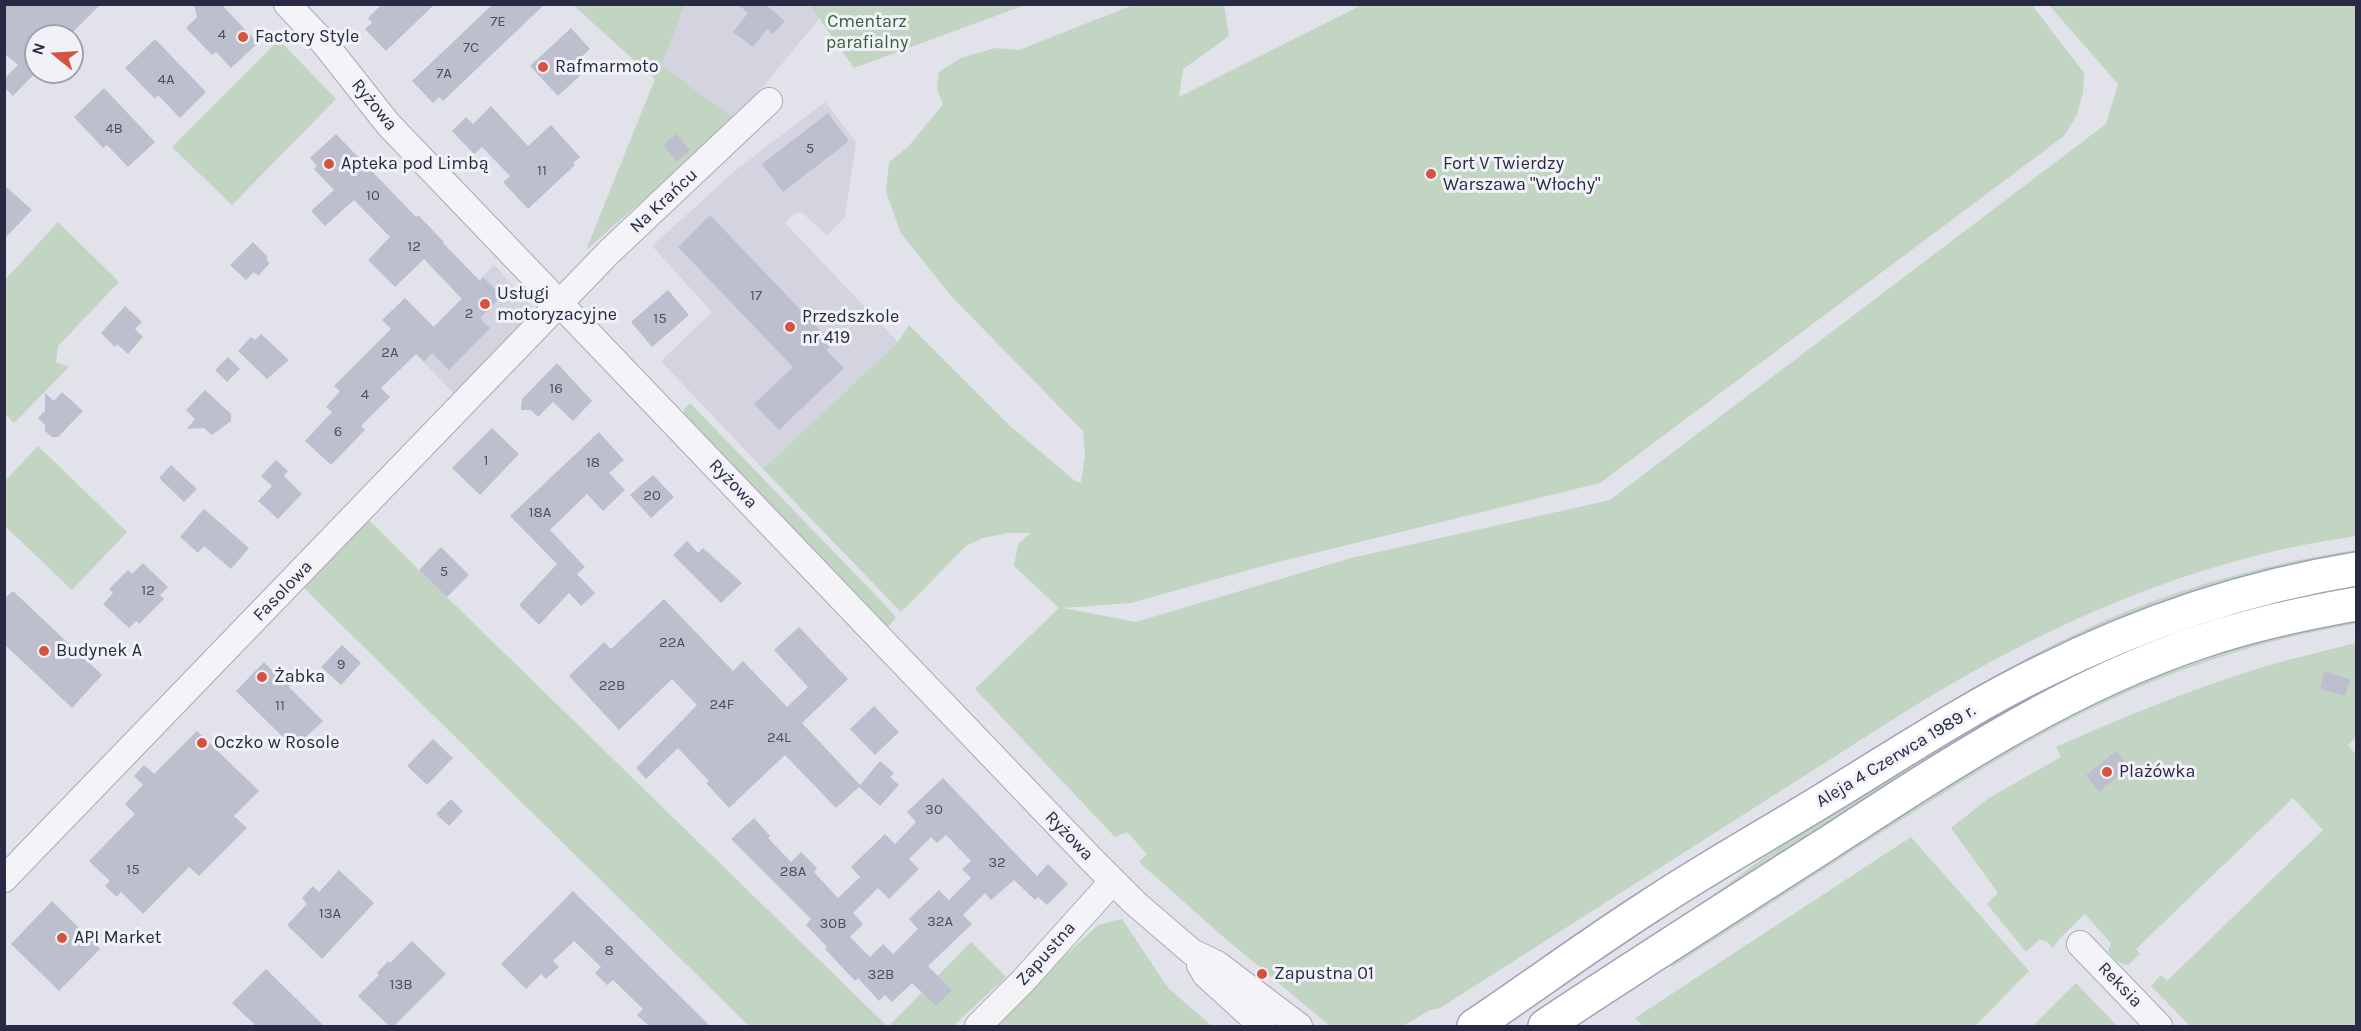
<!DOCTYPE html>
<html>
<head>
<meta charset="utf-8">
<style>
  body { margin:0 }
  #map { position:relative; width:2361px; height:1031px; overflow:hidden; background:#e1e2ea; font-family:Karla,sans-serif }
  canvas { display:block }
  .frame { position:absolute; inset:0; border:6px solid #282a43; pointer-events:none }
  .north { position:absolute; left:24px; top:24px; width:60px; height:60px; box-sizing:border-box; background:#f1f1f8; border:2px solid #a1a1b0; border-radius:50%; rotate:288deg; font-size:16px; font-weight:700; line-height:24px; text-align:center; color:#282a43 }
  .north::after { content:''; display:block; margin:auto; width:21px; height:27px; background:#d6543f; clip-path:polygon(50% 0,100% 100%,50% 72%,0 100%) }
</style>
</head>
<body>
<div id="map">
<canvas width="2361" height="1031"></canvas>
<div class="frame"></div>
<div class="north">N</div>
</div>
<script>
const c = document.querySelector('canvas').getContext('2d');
c.lineJoin = 'round';
function paint(path, color) { c.fillStyle = color; c.fill(path, 'evenodd'); }
function trace(path, color, width, dash) { c.strokeStyle = color; c.lineWidth = width; c.lineCap = dash ? 'butt' : 'round'; c.setLineDash(dash || []); c.stroke(path); }
function label(font, color, halo, rows, align = 'center') {
  c.font = font + ' Karla,sans-serif'; c.lineWidth = 6; c.setLineDash([]); c.textBaseline = 'middle'; c.strokeStyle = halo; c.fillStyle = color; for (const [text, x, y, turn = 0] of rows) {
    c.save(); c.translate(x, y); c.rotate((+turn || 0) * Math.PI / 180); c.textAlign = isNaN(turn) ? turn : align; if (halo) c.strokeText(text, 0, 0); c.fillText(text, 0, 0); c.restore();
  }
}
const built = new Path2D(`
  M686 5H810L820 18 736 119 660 66Z
  M825 102 856 142 845 217 827 235 801 212 794 214 785 223 898 342 763 469 661 361 712 312 652 246 736 170Z
  M494 265 533 308 527 321 456 396 411 349Z`);
const green = new Path2D(`
  M1364 4 2032 5 2084 73 2083 92 2077 115 2064 136 1600 483 1270 564 1131 603 1063 608 1136 622 1351 558 1610 500 2106 124 2118 84 2049 5H2356V536C2218 555 2087 607 1965 676 1902 712 1841 753 1779 792 1666 864 1553 936 1440 1008L1428 1011 1403 1026H1330L1220 934 1139 862 1147 854 1127 832 1115 837 975 689 1059 608 1014 566 1018 544 1031 533H1007L983 538 966 546 901 612 763 469 898 342 909 325 1009 425 1075 481 1081 483 1085 455 1083 431 951 296 901 233 886 192 889 162 908 147 943 104 937 89 939 72 961 58 995 48 1019 50 1133 5H1224L1229 36 1183 69 1179 97Z
  M573 5H684L685 6 661 66 736 119 586 250 655 79Z
  M810 5H1025L854 68Z
  M279 40 336 99 232 205 172 147Z
  M58 222 119 282 58 346 56 362 69 367 14 423 5 414V280Z
  M690 403 889 609 896 618 887 628 684 418V409Z
  M38 446 127 532 72 590 5 526V481Z
  M369 520 419 570 887 1026H749L303 587Z
  M2356 550V557L2275 573 1743 831C1859 757 1974 680 2099 623 2181 587 2269 563 2356 550Z
  M2356 583V591L2280 606 1702 908 1700 905 1763 858 1850 802 1995 713 2084 667 2221 614Z
  M2356 620V624C2256 640 2156 675 2065 722 1998 757 1935 799 1871 839 1805 882 1739 924 1672 967L1671 963 1888 821 2064 718 2149 679 2241 647Z
  M2356 643V727L2355 729 2356 737 2348 745 2356 755V1026H2190L2151 986 2161 975 2167 981 2323 830 2293 798 2136 949 2140 954 2128 965C2118 963 2114 960 2108 951L2111 943 2085 914 2060 938 2053 948 2046 941 2039 940 2026 952 1987 904 1998 893 1951 828 1989 798 2061 757 2056 747C2123 717 2192 689 2263 667 2293 658 2325 651 2356 643Z
  M1911 837 2029 971 1975 1026H1643L1635 1018Z
  M1122 919 1168 988 1212 1026H990L1098 925Z
  M971 942 1006 977 953 1026H889Z
  M2076 983 2117 1026H2033Z`);
const building = new Path2D(`
  M4 4H101L69 36H36V72L13 96 4 87V79L18 65 4 53Z
  M194 4H221L258 43 231 68 216 52 212 55 186 28 197 17Z
  M382 4H435L386 51 365 29 372 23 368 18Z
  M493 4H545L443 101 439 97 433 103 412 81Z
  M737 4H765L785 21 773 34 767 29 753 47 733 32 748 13Z
  M571 28 590 49 577 61 586 70 558 96 530 66Z
  M155 39 206 92 180 118 158 95 155 99 125 68Z
  M104 88 155 142 128 167 107 145 103 148 74 117Z
  M491 106 528 146 551 125 580 157 573 163 575 165 528 209 503 182 510 176 482 147 474 154 452 131 466 117 473 124Z
  M828 113 849 141 783 192 762 164Z
  M336 134 416 217 418 215 444 242 443 243 480 281 483 277 502 296 480 318 490 328 449 370 432 353 424 362 416 354 381 388 390 397 361 426 365 430 331 465 305 441 332 412 326 407 340 391 334 386 391 329 382 320 405 298 434 327 462 299 424 259 395 287 368 260 390 237 354 200 325 226 311 211 334 190 314 169 317 166 310 158Z
  M676 134 690 150 677 162 663 145Z
  M4 185 32 210 4 239Z
  M710 215 833 344 826 350 844 368 779 430 754 404 793 367 678 247Z
  M253 242 268 257 266 259 270 263 258 276 254 272 246 280 230 265Z
  M668 290 689 315 652 347 631 322Z
  M125 306 142 322 135 329 143 337 128 354 117 344 115 347 101 333Z
  M261 334 289 360 267 379 238 351 251 337 255 340Z
  M228 357 240 369 227 382 215 370Z
  M557 363 592 401 573 421 553 402 538 417 531 410H521L522 399Z
  M205 390 231 414V421L212 435 204 428 187 429 195 419 186 410Z
  M62 392 83 411 58 437H52L45 431V425L38 418 45 411V393L54 401Z
  M492 428 519 454 480 495 452 468Z
  M599 432 624 460 609 473 625 490 603 511 587 494 550 530 585 567 577 574 595 593 581 606 569 593 539 625 519 605 557 564 510 516Z
  M276 460 288 471 284 476 302 494 278 519 258 501 272 486 261 476Z
  M171 465 197 489 184 502 159 478Z
  M653 475 674 497 651 518 630 495Z
  M204 509 249 548 231 569 204 546 198 553 180 537Z
  M687 541 698 553 703 548 742 583 721 603 673 555Z
  M441 547 469 575 447 597 419 570Z
  M143 563 168 587 160 595 164 599 139 624 136 621 129 628 103 604 113 593 109 589 128 570 132 574Z
  M13 591 102 675 72 708 4 644V599Z
  M664 599 733 671 743 661 787 707 808 687 774 650 799 627 848 679 802 723 860 785 880 761 894 773 890 777 899 785 880 806 859 787 836 808 785 755 729 808 706 783 709 781 678 748 646 779 636 768 697 705 672 679 619 730 569 676 604 642 611 649Z
  M342 645 361 663 341 685 321 667Z
  M264 662 275 673 278 670 291 685 289 687 323 721 294 748 236 691Z
  M2324 672 2350 679 2345 696 2320 689Z
  M874 706 899 732 875 755 850 729Z
  M197 731 259 791 234 816 247 828 199 876 189 867 143 914 121 892 117 897 105 886 110 881 89 861 135 814 125 804 143 785 134 776 144 765 154 774Z
  M433 739 453 758 427 785 407 766Z
  M2116 751 2130 767 2099 792 2086 775Z
  M943 778 1037 876 1048 864 1068 884 1047 905 1038 897 1035 900 1014 880 991 900 985 893 963 915 972 924 928 966 952 990 936 1006 912 983 892 1002 885 995 879 1001 858 978 855 981 825 949 827 947 806 925 811 919 731 839 754 818 770 836 768 838 791 862 801 852 817 868 814 872 838 898 860 877 851 867 885 834 895 844 916 822 907 812ZM946 835 971 861 962 869 971 878 949 900 939 890 909 919 918 929 893 954 883 944 870 957 850 937 863 924 853 913 878 888 889 899 919 869 909 859 931 837 937 843Z
  M451 799 463 811 449 826 436 814Z
  M339 870 374 903 322 959 287 925 307 904 302 898 313 886 319 892Z
  M573 891 710 1026H649L637 1015 643 1009 613 980 607 985 595 973 601 967 574 941 553 961 559 967 546 979 541 974 526 989 501 964Z
  M52 901 100 949 59 991 11 944Z
  M412 941 446 974 394 1026H389L358 996 379 975 377 973 388 961 390 963Z
  M266 969 324 1026H256L232 1003Z`);
const minor = new Path2D(`
  M287 4 324 43 388 124 1092 860 1135 903 1192 952 1217 964 1299 1026
  M4 879 609 252 769 101
  M2080 944 2159 1026
  M1200 965 1206 975 1262 1026
  M978 1026 1023 981 1113 881`);
const major = new Path2D(`
  M1474 1026C1532 987 1589 945 1648 907 1708 867 1772 832 1833 794 1902 752 1970 707 2042 672 2142 622 2246 587 2356 569
  M1545 1026C1637 965 1731 905 1825 845 1945 767 2066 686 2203 641 2253 624 2305 613 2356 604`);
const markers = [
  [243,37,6,"#d6543f"],
  [543,67,6,"#d6543f"],
  [329,164,6,"#d6543f"],
  [1431,174,6,"#d6543f"],
  [485,304,6,"#d6543f"],
  [790,327,6,"#d6543f"],
  [44,651,6,"#d6543f"],
  [262,677,6,"#d6543f"],
  [202,743,6,"#d6543f"],
  [2107,772,6,"#d6543f"],
  [62,938,6,"#d6543f"],
  [1262,974,6,"#d6543f"]
];
const numberNames = [
  ["7E",498,22],
  ["4",222,35],
  ["7C",471,48],
  ["7A",444,74],
  ["4A",166,80],
  ["4B",114,129],
  ["5",810,149],
  ["11",542,171],
  ["10",373,196],
  ["12",414,247],
  ["17",756,296],
  ["2",469,314],
  ["15",660,319],
  ["2A",390,353],
  ["16",556,389],
  ["4",365,395],
  ["6",338,432],
  ["1",486,461],
  ["18",593,463],
  ["20",652,496],
  ["18A",540,513],
  ["5",444,572],
  ["12",148,591],
  ["22A",672,643],
  ["9",341,665],
  ["22B",612,686],
  ["24F",722,705],
  ["11",280,706],
  ["24L",779,738],
  ["30",934,810],
  ["32",997,863],
  ["15",133,870],
  ["28A",793,872],
  ["13A",330,914],
  ["32A",940,922],
  ["30B",833,924],
  ["8",609,951],
  ["32B",881,975],
  ["13B",401,985]
];
const parkNames = [
  ["Cmentarz",867,22],
  ["parafialny",867,43]
];
const poiNames = [
  ["Factory Style",255,37],
  ["Rafmarmoto",555,67],
  ["Apteka pod Limbą",341,164],
  ["Fort V Twierdzy",1443,164],
  ["Warszawa \"Włochy\"",1443,185],
  ["Usługi",497,294],
  ["motoryzacyjne",497,315],
  ["Przedszkole",802,317],
  ["nr 419",802,338],
  ["Budynek A",56,651],
  ["Żabka",274,677],
  ["Oczko w Rosole",214,743],
  ["Plażówka",2119,772],
  ["API Market",74,938],
  ["Zapustna 01",1274,974]
];
const streetNames = [
  ["Ryżowa",374,105,51],
  ["Na Krańcu",664,201,-43],
  ["Ryżowa",733,484,46],
  ["Fasolowa",283,591,-46],
  ["Aleja 4 Czerwca 1989 r.",1896,756,-31],
  ["Ryżowa",1069,836,46],
  ["Zapustna",1046,954,-48],
  ["Reksia",2120,985,46]
];
paint(built, '#d3d4df');
paint(green, '#c1d5c2');
paint(building, '#bebfce');
trace(minor, '#aaabb8', 28);
trace(major, '#9fa2b7', 36);
trace(minor, '#f4f4f8', 26);
trace(major, '#fff', 33);
for (const [x, y, r, color] of markers) { const dot = new Path2D(); dot.arc(x, y, r, 0, 2 * Math.PI); c.fillStyle = color; c.fill(dot); trace(dot, '#f1f1f8', 2); }
label('15px', '#4e4f66', null, numberNames);
label('18px', '#356039', '#f1f1f8', parkNames);
label('18px', '#282a43', '#f1f1f8', poiNames, 'left');
label('18px', '#282a43', '#f1f1f8', streetNames);
</script>
</body>
</html>
